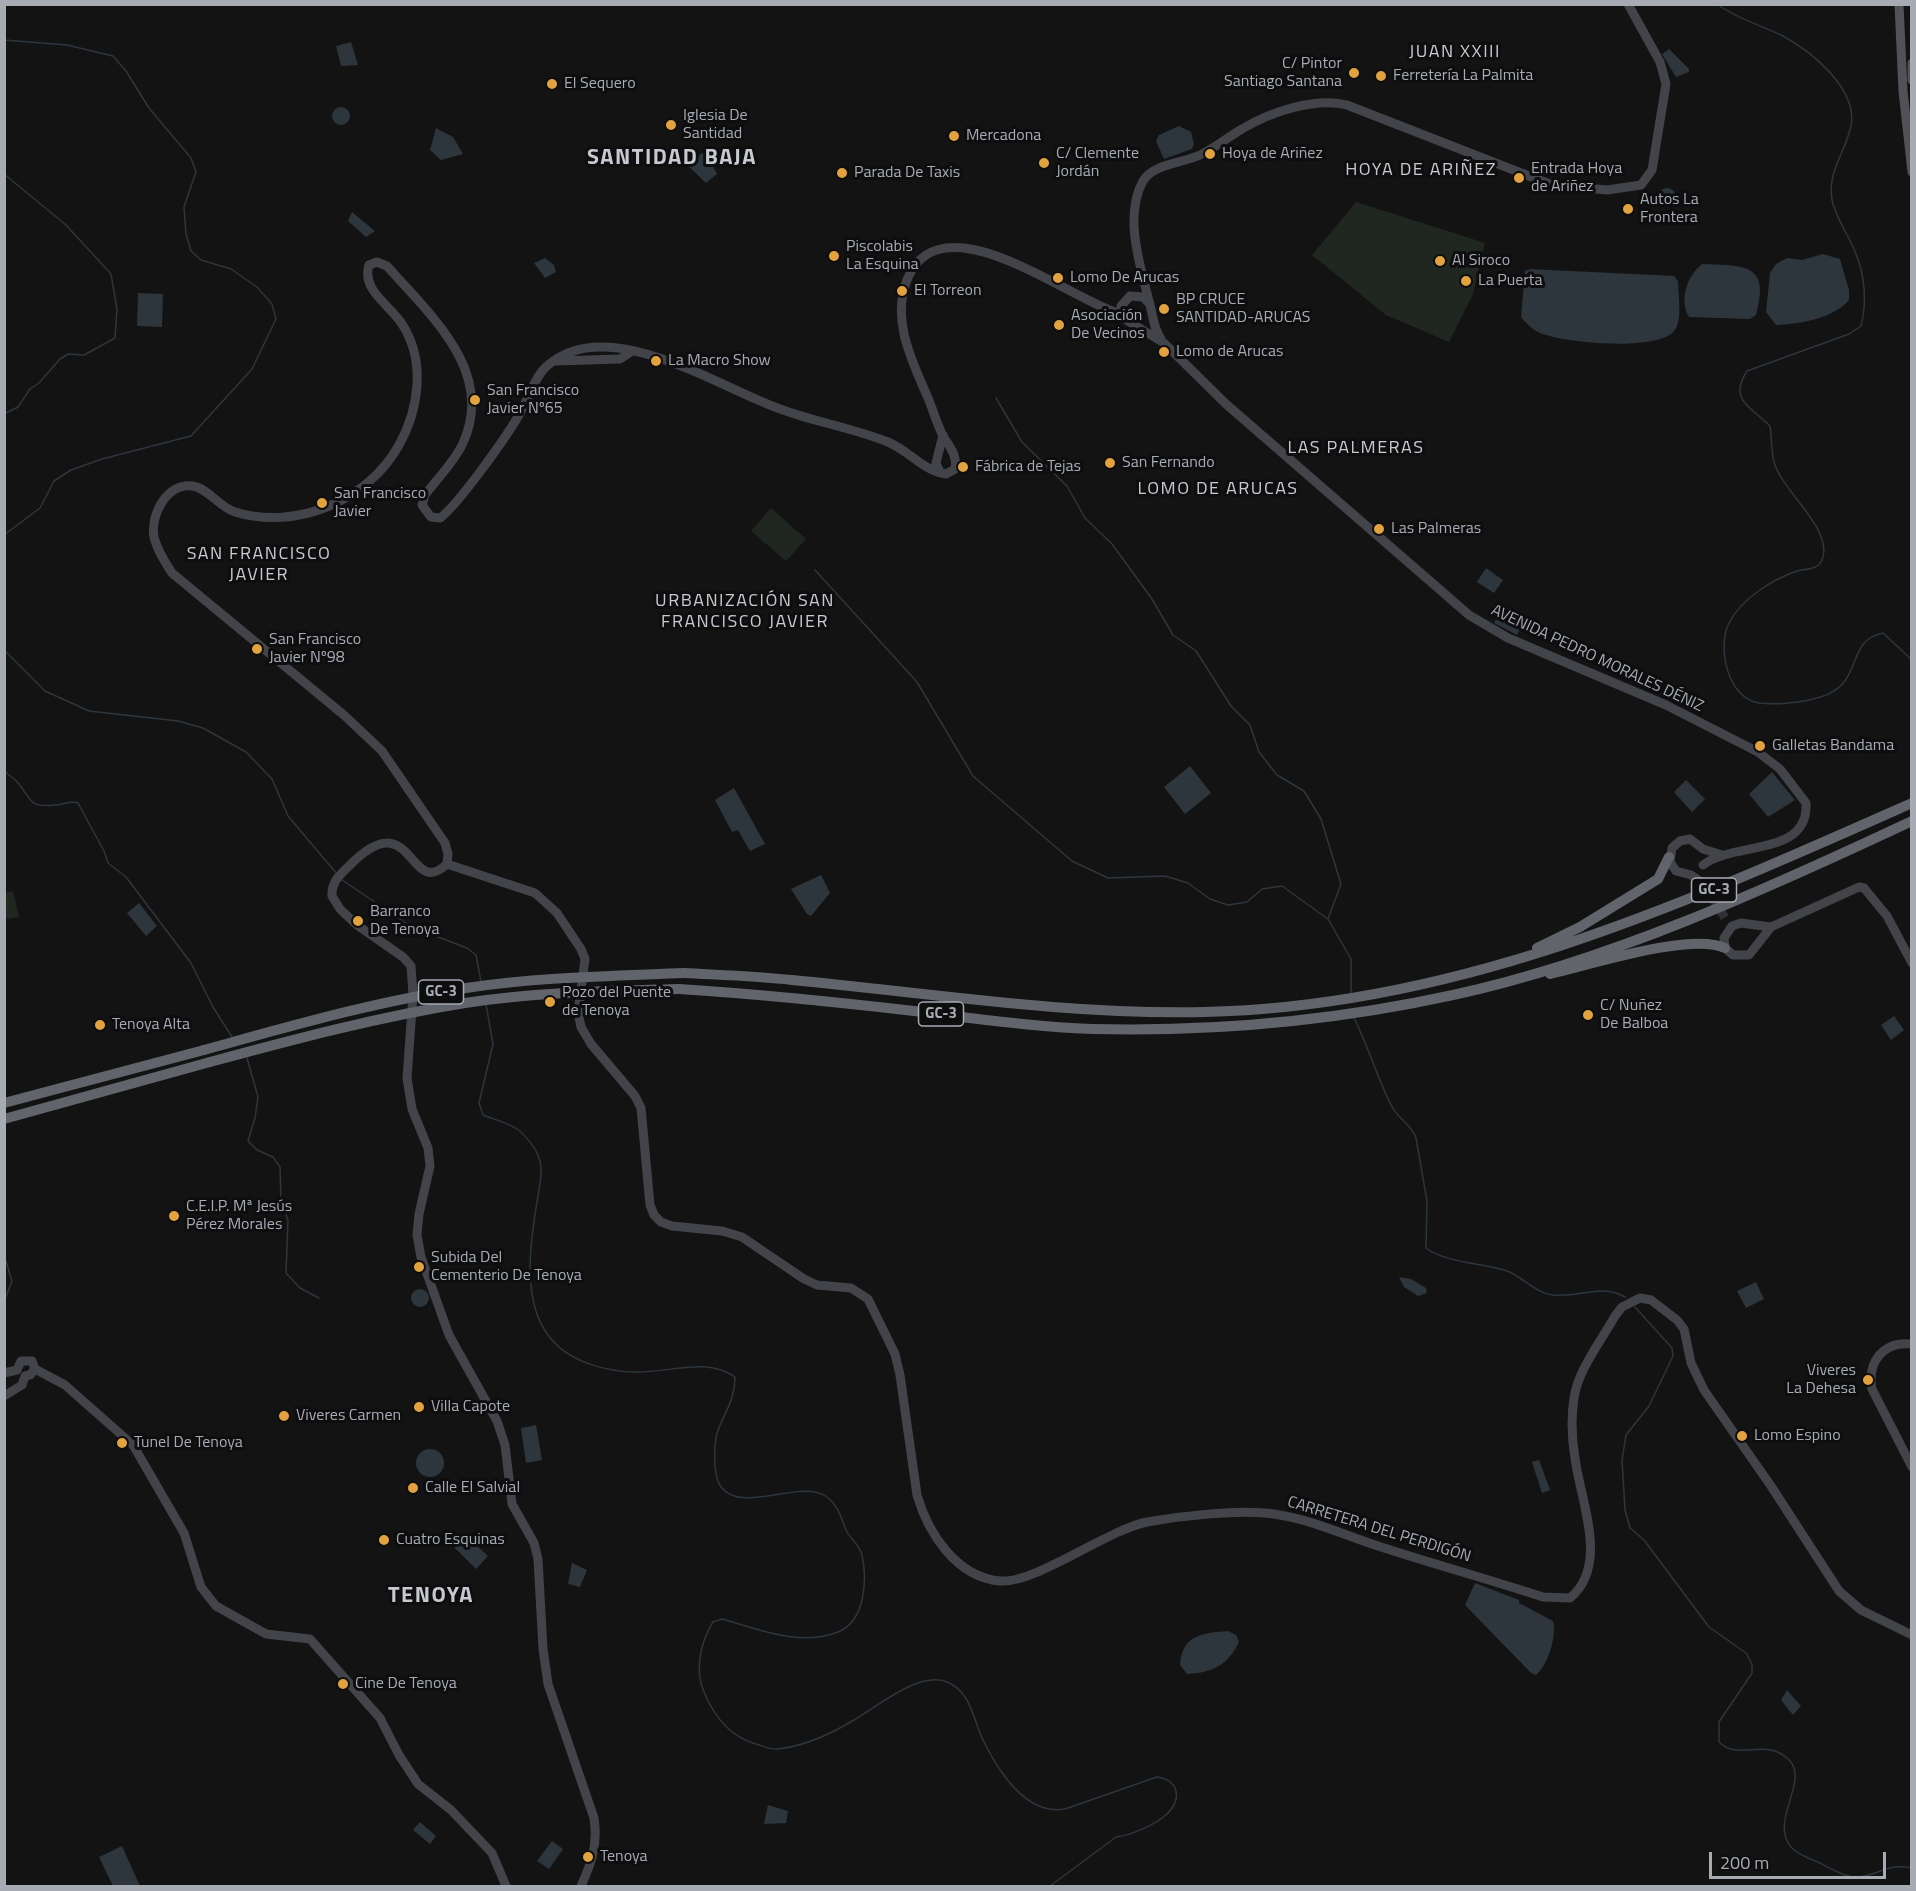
<!DOCTYPE html>
<html>
<head>
<meta charset="utf-8">
<style>
  body { margin:0 }
  #map { position:relative; width:1916px; height:1891px; overflow:hidden; background:#131314; font-family:"Titillium Web",sans-serif }
  canvas { display:block }
  .frame { position:absolute; inset:0; border:6px solid #a6abb4; pointer-events:none }
  .scale { position:absolute; left:1709px; top:1852px; width:177px; height:27px; box-sizing:border-box; border:3px solid #a6abb4; border-top:0; padding-left:8px; font-size:18px; line-height:21px; white-space:nowrap; color:#a6abb4; -webkit-text-stroke:4px #0e0e0f; paint-order:stroke }
</style>
</head>
<body>
<div id="map">
<canvas width="1916" height="1891"></canvas>
<div class="frame"></div>
<div class="scale">200 m</div>
</div>
<script>
const c = document.querySelector('canvas').getContext('2d');
c.lineJoin = 'round';
function paint(path, color) { c.fillStyle = color; c.fill(path, 'evenodd'); }
function trace(path, color, width, dash) { c.strokeStyle = color; c.lineWidth = width; c.lineCap = dash ? 'butt' : 'round'; c.setLineDash(dash || []); c.stroke(path); }
function label(font, color, halo, rows, align = 'center') {
  c.font = font + ' "Titillium Web",sans-serif'; c.lineWidth = 6; c.setLineDash([]); c.textBaseline = 'middle'; c.strokeStyle = halo; c.fillStyle = color; for (const [text, x, y, turn = 0] of rows) {
    c.save(); c.translate(x, y); c.rotate((+turn || 0) * Math.PI / 180); c.textAlign = isNaN(turn) ? turn : align; if (halo) c.strokeText(text, 0, 0); c.fillText(text, 0, 0); c.restore();
  }
}
const green = new Path2D(`
  M1356 202 1485 243 1473 294 1449 342 1386 315 1312 255Z
  M771 508 806 539 786 561 751 531Z
  M13 891 19 917 5 919V893Z`);
const water = new Path2D(`
  M351 42 358 65 341 66 336 46Z
  M1669 49 1689 69V72L1676 77 1662 54Z
  M332 116a9 9 0 1 1 18 0a9 9 0 1 1-18 0Z
  M1179 126 1191 132 1194 144 1192 149 1164 159 1156 141 1159 135Z
  M436 128 453 137 463 154 441 160 430 150Z
  M705 152 717 174 706 183 685 163Z
  M1658 197a9 9 0 1 1 18 0a9 9 0 1 1-18 0Z
  M352 212 375 231 366 237 348 221Z
  M1823 254 1840 259 1849 290V300C1833 319 1799 324 1776 325L1766 312 1770 273 1776 264 1787 258 1802 260Z
  M545 258 554 265 556 272 545 278 534 263Z
  M1702 264C1743 266 1771 262 1756 315L1750 319 1689 317C1679 300 1687 276 1702 264Z
  M1530 269 1674 276 1678 281C1678 294 1683 321 1674 331 1658 352 1560 343 1538 332 1532 329 1526 323 1521 317L1525 271Z
  M138 293 163 294 162 327 137 326Z
  M1486 568 1503 580 1494 593 1477 582Z
  M1499 613 1522 625 1517 635 1494 623Z
  M1190 766 1211 793 1185 814 1164 787Z
  M1772 772 1795 800 1768 817 1749 794Z
  M1686 780 1705 799 1692 812 1674 792Z
  M734 788 765 844 750 851 738 830 732 832 715 800Z
  M821 875 830 893 811 916 807 914 791 889Z
  M139 903 157 926 146 936 127 913Z
  M1894 1016 1904 1030 1891 1040 1881 1025Z
  M1399 1277 1411 1279 1426 1288 1427 1293 1418 1296 1404 1287Z
  M1756 1282 1764 1299 1746 1308 1737 1291Z
  M411 1298a9 9 0 1 1 18 0a9 9 0 1 1-18 0Z
  M536 1425 542 1460 526 1463 521 1428Z
  M416 1463a14 14 0 1 1 28 0a14 14 0 1 1-28 0Z
  M1539 1460 1550 1490 1542 1493 1532 1462Z
  M465 1535 488 1556 476 1569 454 1547Z
  M572 1563 587 1570 580 1587 568 1584Z
  M1475 1583 1519 1600V1603L1553 1621C1557 1636 1548 1665 1536 1675L1531 1673 1465 1605Z
  M1228 1631 1236 1635 1239 1642C1228 1665 1212 1673 1187 1674L1180 1665C1182 1635 1202 1633 1228 1631Z
  M1787 1690 1801 1706 1793 1715 1781 1700Z
  M768 1805 788 1811 786 1823 764 1824Z
  M420 1822 436 1836 430 1844 413 1830Z
  M552 1841 563 1849 549 1869 537 1861Z
  M122 1846 140 1886H113L99 1857Z`);
const stream = new Path2D(`
  M1717 4C1737 19 1761 25 1783 36 1812 52 1858 89 1851 126 1845 154 1825 174 1833 204 1838 222 1850 237 1856 254 1865 276 1867 303 1861 326L1849 334 1747 371C1728 400 1751 407 1770 426 1772 437 1771 451 1774 462 1782 491 1831 527 1823 557 1822 561 1819 566 1815 567 1810 570 1802 569 1797 571 1773 579 1741 599 1729 623 1717 647 1727 698 1759 703 1775 705 1798 703 1813 699 1868 688 1842 641 1883 633L1912 660
  M4 40 67 45 113 56 126 71 149 108 191 158 196 172 184 207 186 234 191 251 201 260 231 269 257 287 272 304 276 319 252 369 191 436 102 459 71 470 54 481 40 508 4 535
  M4 174 66 225 111 274 117 309 115 338 84 355 68 354 60 359 39 383 30 389 18 407 4 414
  M996 398 1022 442 1067 486 1085 518 1112 544 1152 599 1173 635 1196 651 1231 706 1250 725 1259 752 1277 775 1304 791 1321 819 1341 884 1328 919
  M815 570 917 682 973 776 1072 861 1108 878 1165 876 1188 883 1210 899 1228 905 1247 902 1262 889 1282 886 1328 919 1351 959V993
  M4 650 45 691 89 711 178 721 203 728 246 752 272 779 288 816 337 874
  M4 770C8 776 14 777 18 783 32 799 28 808 55 805 64 805 69 800 78 803L104 851 108 863 126 877 191 963 213 1007 232 1037
  M342 880 412 927 467 948 476 955 481 982
  M486 1004 493 1044 479 1103 483 1115C493 1119 508 1123 517 1129 523 1133 534 1146 537 1153 545 1168 539 1187 537 1202 530 1244 522 1300 548 1335 568 1363 610 1373 642 1372 674 1371 708 1358 735 1377 735 1404 721 1416 716 1437 714 1450 713 1476 721 1487 742 1515 801 1478 827 1497 839 1506 841 1519 847 1532 851 1539 860 1546 862 1555 867 1578 866 1621 838 1632 801 1647 758 1629 722 1619L713 1622C701 1641 694 1670 704 1692 714 1716 730 1737 756 1744 763 1746 771 1750 778 1749 804 1746 831 1734 854 1720 877 1707 920 1670 947 1682 972 1692 973 1721 984 1742 999 1772 1027 1816 1065 1809L1157 1777C1178 1780 1183 1798 1167 1814 1155 1825 1132 1835 1116 1837L1050 1886
  M1354 1018C1368 1046 1377 1077 1391 1105 1397 1118 1412 1125 1416 1138L1427 1201 1426 1248C1441 1261 1483 1264 1504 1270 1522 1275 1534 1293 1553 1295 1580 1298 1601 1283 1625 1297
  M247 1058 258 1097 255 1118 248 1141 257 1150 273 1157 280 1167 281 1201 288 1220 286 1273 300 1288 319 1298
  M4 1255 12 1281 4 1302
  M1635 1307 1672 1348 1673 1356 1649 1406 1626 1435 1622 1460 1625 1510 1630 1528 1644 1540 1709 1627 1746 1653 1752 1664V1673L1719 1722V1742C1739 1762 1767 1736 1790 1761 1809 1782 1768 1823 1792 1848 1799 1855 1810 1859 1820 1863 1829 1868 1843 1876 1854 1877 1875 1878 1887 1862 1912 1868`);
const secondaryTunnel = new Path2D(`
  M1706 887 1725 918`);
const secondary = new Path2D(`
  M1150 304 1143 297 1130 296 1121 306 1123 318 1164 343 1226 404 1469 615 1508 638 1666 705 1758 752 1780 769 1806 803C1809 857 1734 841 1703 865
  M1161 339C1153 327 1154 319 1150 305 1141 268 1123 217 1143 181 1153 164 1183 163 1200 155 1215 148 1228 137 1242 129 1270 112 1315 97 1347 105L1552 185 1607 190 1641 185 1652 170 1666 84 1660 62 1628 4
  M555 361 620 359 631 352
  M940 472 936 463 943 435
  M447 864 535 893 557 913 581 949 585 959 578 1012 581 1027 591 1044 635 1096 641 1108 650 1205 654 1215 661 1222 672 1226 722 1231 742 1237 804 1279 817 1285 851 1288 868 1299 895 1354 900 1375 917 1495C928 1533 956 1577 1000 1581 1035 1584 1107 1530 1147 1522 1181 1516 1240 1509 1274 1514 1310 1519 1344 1535 1378 1546 1433 1564 1488 1579 1543 1597L1570 1598C1610 1565 1580 1500 1575 1458 1572 1440 1571 1417 1574 1398 1578 1370 1601 1341 1615 1316L1622 1307 1640 1298 1651 1300 1677 1320 1684 1329 1691 1363 1704 1390 1771 1486 1839 1591 1861 1610 1912 1635
  M1704 884 1691 875 1676 871 1670 862 1672 848 1680 841 1690 839 1703 849 1722 855
  M1771 927 1741 923 1732 926 1724 938 1725 948 1733 955H1749L1771 927 1859 887 1864 888 1887 916 1912 963
  M1912 1344C1883 1341 1867 1362 1872 1389L1912 1467
  M17 1370 21 1361H32L35 1369 65 1385 133 1445 184 1533 201 1587 216 1606 266 1634 310 1639 380 1718 399 1755 418 1784 451 1810 492 1853 506 1886
  M4 1373 17 1370
  M4 1396 22 1385 25 1376 30 1375 35 1369
  M581 1886C592 1862 598 1845 594 1818L548 1684 543 1649 538 1559 534 1543 512 1504 505 1445 497 1421 449 1335 421 1257 417 1235 419 1214 430 1166 428 1148 412 1109 407 1078 413 995 411 966 403 957 357 925 340 909 332 896C331 882 340 875 349 866 414 800 408 901 447 864L448 854 445 843 382 751 345 716 172 573C165 562 157 550 154 537 150 515 167 482 193 486 209 489 219 507 235 512 296 531 369 500 399 445 419 409 426 361 402 324 390 305 361 290 369 265L377 262 387 266C429 314 496 371 463 443 455 461 437 479 425 495L422 505 431 517 440 518C458 505 508 435 520 413 528 399 535 376 547 366 607 312 718 387 780 409 815 422 853 428 888 442 911 452 922 470 946 474L955 469C958 456 949 446 943 436 937 424 933 410 928 398 912 361 891 320 907 280 941 195 1072 302 1121 314`);
const primary = new Path2D(`
  M1899 4 1903 91 1912 172
  M1912 63V80`);
const highway = new Path2D(`
  M1537 948 1580 927 1658 879 1669 857
  M684 973C720 975 756 976 792 980 930 993 1065 1015 1204 1012 1457 1007 1684 904 1912 803
  M1550 974C1590 965 1691 932 1725 948
  M679 989C758 994 836 1002 914 1011 973 1018 1033 1027 1092 1029 1214 1032 1334 1021 1453 995 1607 962 1769 888 1912 821
  M4 1103 204 1050
  M4 1119 210 1062`);
const highwayBridge = new Path2D(`
  M204 1050C291 1026 377 1001 466 988 538 977 612 976 684 973
  M210 1062C295 1039 378 1017 465 1003 535 992 608 991 679 989`);
const markers = [
  [1354,73,6,"#e2a23e"],
  [1381,76,6,"#e2a23e"],
  [552,84,6,"#e2a23e"],
  [671,125,6,"#e2a23e"],
  [954,136,6,"#e2a23e"],
  [1210,154,6,"#e2a23e"],
  [1044,163,6,"#e2a23e"],
  [842,173,6,"#e2a23e"],
  [1519,178,6,"#e2a23e"],
  [1628,209,6,"#e2a23e"],
  [834,256,6,"#e2a23e"],
  [1440,261,6,"#e2a23e"],
  [1058,278,6,"#e2a23e"],
  [1466,281,6,"#e2a23e"],
  [902,291,6,"#e2a23e"],
  [1164,309,6,"#e2a23e"],
  [1059,325,6,"#e2a23e"],
  [1164,352,6,"#e2a23e"],
  [656,361,6,"#e2a23e"],
  [475,400,6,"#e2a23e"],
  [1110,463,6,"#e2a23e"],
  [963,467,6,"#e2a23e"],
  [322,503,6,"#e2a23e"],
  [1379,529,6,"#e2a23e"],
  [257,649,6,"#e2a23e"],
  [1760,746,6,"#e2a23e"],
  [358,921,6,"#e2a23e"],
  [550,1002,6,"#e2a23e"],
  [1588,1015,6,"#e2a23e"],
  [100,1025,6,"#e2a23e"],
  [174,1216,6,"#e2a23e"],
  [419,1267,6,"#e2a23e"],
  [1868,1380,6,"#e2a23e"],
  [419,1407,6,"#e2a23e"],
  [284,1416,6,"#e2a23e"],
  [1742,1436,6,"#e2a23e"],
  [122,1443,6,"#e2a23e"],
  [413,1488,6,"#e2a23e"],
  [384,1540,6,"#e2a23e"],
  [343,1684,6,"#e2a23e"],
  [588,1857,6,"#e2a23e"]
];
const shields = [
  [1714,890,45],
  [441,992,45],
  [941,1014,45]
];
const shieldNames = [
  ["GC-3",1714,890],
  ["GC-3",441,992],
  ["GC-3",941,1014]
];
const poiNames = [
  ["C/ Pintor",1342,64,"right"],
  ["Santiago Santana",1342,82,"right"],
  ["Ferretería La Palmita",1393,76],
  ["El Sequero",564,84],
  ["Iglesia De",683,116],
  ["Santidad",683,134],
  ["Mercadona",966,136],
  ["C/ Clemente",1056,154],
  ["Jordán",1056,172],
  ["Hoya de Ariñez",1222,154],
  ["Entrada Hoya",1531,169],
  ["de Ariñez",1531,187],
  ["Parada De Taxis",854,173],
  ["Autos La",1640,200],
  ["Frontera",1640,218],
  ["Piscolabis",846,247],
  ["La Esquina",846,265],
  ["Al Siroco",1452,261],
  ["Lomo De Arucas",1070,278],
  ["La Puerta",1478,281],
  ["El Torreon",914,291],
  ["BP CRUCE",1176,300],
  ["SANTIDAD-ARUCAS",1176,318],
  ["Asociación",1071,316],
  ["De Vecinos",1071,334],
  ["Lomo de Arucas",1176,352],
  ["La Macro Show",668,361],
  ["San Francisco",487,391],
  ["Javier Nº65",487,409],
  ["San Fernando",1122,463],
  ["Fábrica de Tejas",975,467],
  ["San Francisco",334,494],
  ["Javier",334,512],
  ["Las Palmeras",1391,529],
  ["San Francisco",269,640],
  ["Javier Nº98",269,658],
  ["Galletas Bandama",1772,746],
  ["Barranco",370,912],
  ["De Tenoya",370,930],
  ["Pozo del Puente",562,993],
  ["de Tenoya",562,1011],
  ["C/ Nuñez",1600,1006],
  ["De Balboa",1600,1024],
  ["Tenoya Alta",112,1025],
  ["C.E.I.P. Mª Jesús",186,1207],
  ["Pérez Morales",186,1225],
  ["Subida Del",431,1258],
  ["Cementerio De Tenoya",431,1276],
  ["Viveres",1856,1371,"right"],
  ["La Dehesa",1856,1389,"right"],
  ["Villa Capote",431,1407],
  ["Viveres Carmen",296,1416],
  ["Lomo Espino",1754,1436],
  ["Tunel De Tenoya",134,1443],
  ["Calle El Salvial",425,1488],
  ["Cuatro Esquinas",396,1540],
  ["Cine De Tenoya",355,1684],
  ["Tenoya",600,1857]
];
const streetNames = [
  ["AVENIDA PEDRO MORALES DÉNIZ",1597,659,25],
  ["CARRETERA DEL PERDIGÓN",1379,1530,17]
];
const neighbourhoodNames = [
  ["JUAN XXIII",1455,53],
  ["HOYA DE ARIÑEZ",1421,171],
  ["LAS PALMERAS",1356,449],
  ["LOMO DE ARUCAS",1218,490],
  ["SAN FRANCISCO",259,555],
  ["JAVIER",259,576],
  ["URBANIZACIÓN SAN",745,602],
  ["FRANCISCO JAVIER",745,623]
];
const districtNames = [
  ["SANTIDAD BAJA",672,159],
  ["TENOYA",431,1597]
];
paint(green, '#202720');
paint(water, '#2d363c');
trace(stream, '#2d363c', 1.5);
trace(secondaryTunnel, '#303134', 9, [9, 4.5]);
trace(secondary, '#424449', 9);
trace(primary, '#515258', 9);
trace(highway, '#61646a', 10);
trace(highwayBridge, '#61646a', 10);
for (const [x, y, r, color] of markers) { const dot = new Path2D(); dot.arc(x, y, r, 0, 2 * Math.PI); c.fillStyle = color; c.fill(dot); trace(dot, '#0e0e0f', 2); }
for (const [x, y, w] of shields) { const box = new Path2D(); box.roundRect(x - w / 2, y - 12, w, 24, 4.5); c.fillStyle = '#0e0e0f'; c.fill(box); trace(box, '#a6abb4', 1.5); }
label('bold 15px', '#a6abb4', null, shieldNames);
label('16px', '#a6abb4', '#0e0e0f', poiNames, 'left');
label('16px', '#a6abb4', '#0e0e0f', streetNames);
c.letterSpacing = '1.5px';
label('18px', '#c6c9d0', '#0e0e0f', neighbourhoodNames);
c.letterSpacing = '0px';
c.letterSpacing = '1.5px';
label('bold 22px', '#c6c9d0', '#0e0e0f', districtNames);
c.letterSpacing = '0px';
</script>
</body>
</html>
